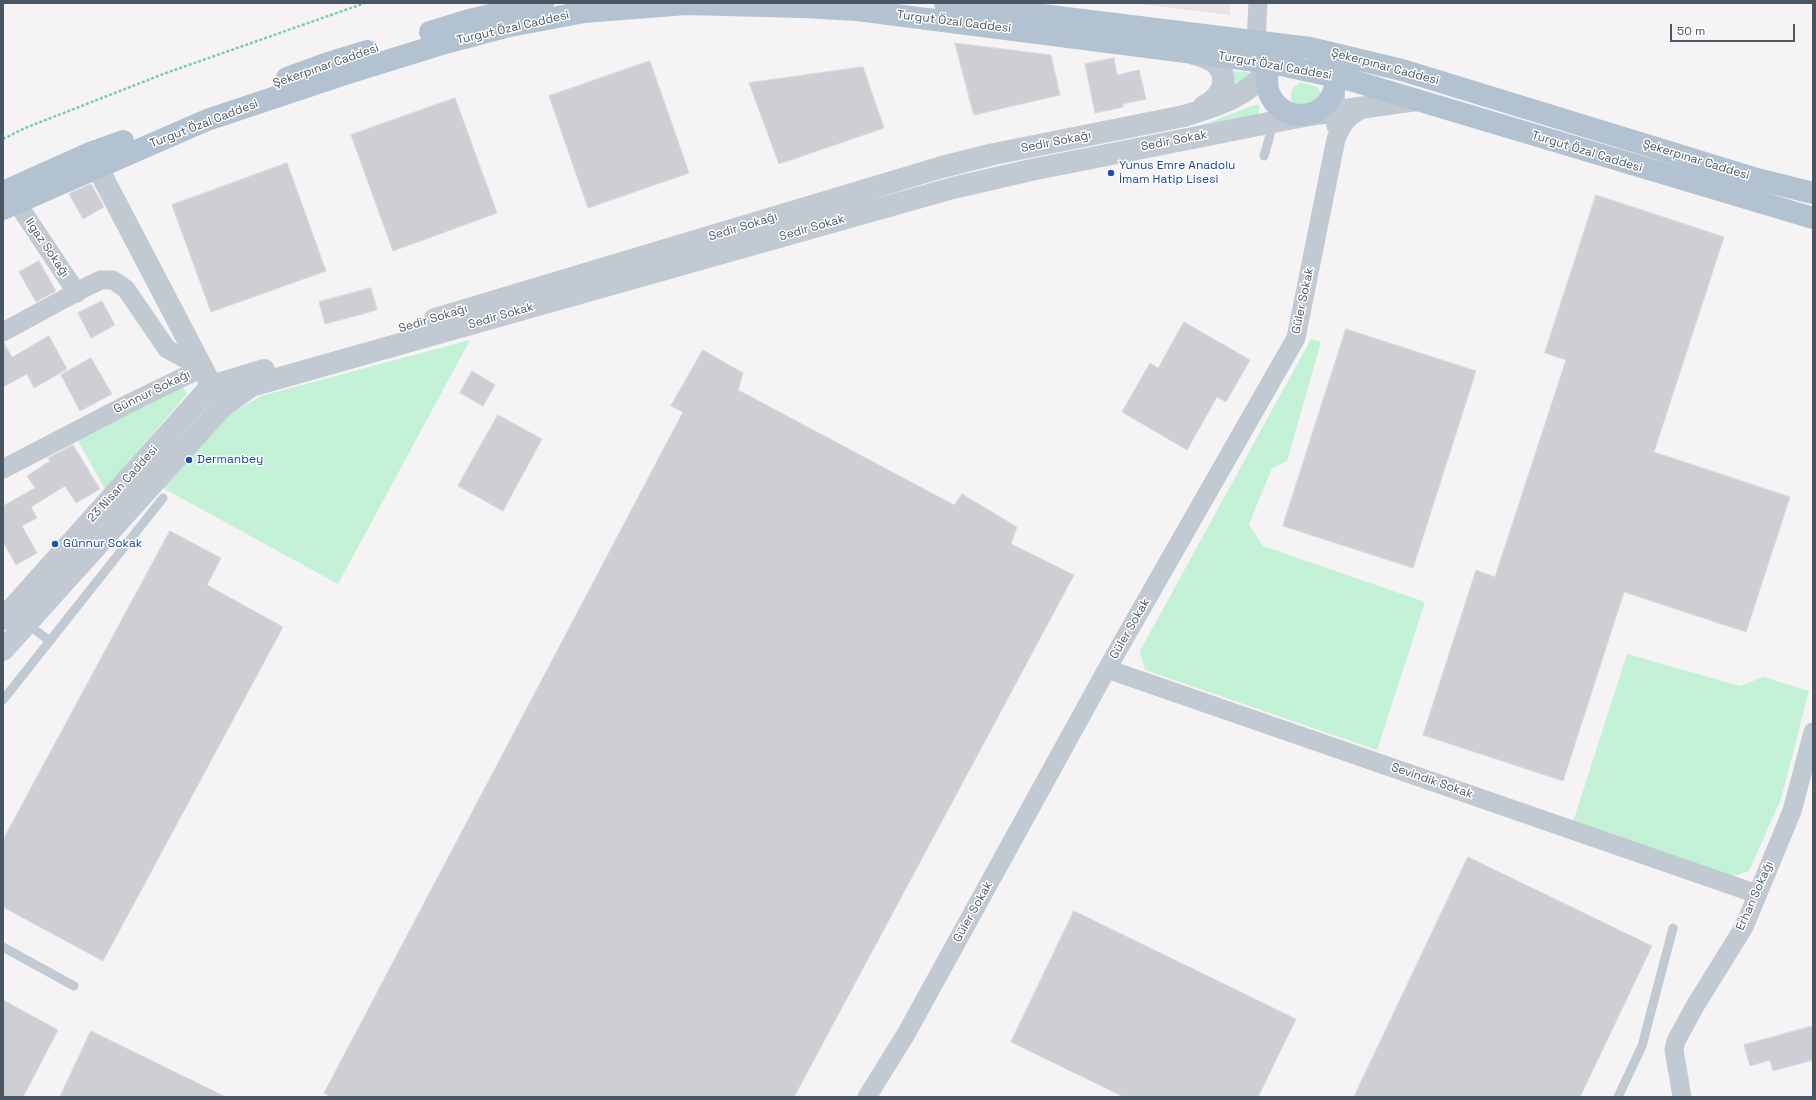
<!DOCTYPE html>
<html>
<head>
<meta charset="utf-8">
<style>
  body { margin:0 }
  #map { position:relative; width:1816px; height:1100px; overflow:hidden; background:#f5f3f3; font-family:"Space Grotesk",sans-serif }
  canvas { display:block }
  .frame { position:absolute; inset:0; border:4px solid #4a5661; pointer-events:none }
  .scale { position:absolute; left:1670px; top:24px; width:125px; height:18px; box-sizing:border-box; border:2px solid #4a5661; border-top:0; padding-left:5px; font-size:12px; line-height:14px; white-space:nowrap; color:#4a5661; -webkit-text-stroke:3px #fff; paint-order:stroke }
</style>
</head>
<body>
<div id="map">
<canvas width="1816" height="1100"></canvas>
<div class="frame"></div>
<div class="scale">50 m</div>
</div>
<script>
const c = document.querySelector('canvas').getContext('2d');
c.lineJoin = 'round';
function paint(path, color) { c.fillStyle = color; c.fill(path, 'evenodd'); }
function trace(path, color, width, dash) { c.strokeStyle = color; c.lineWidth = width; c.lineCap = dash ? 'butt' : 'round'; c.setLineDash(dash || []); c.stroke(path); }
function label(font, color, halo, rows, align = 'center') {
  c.font = font + ' "Space Grotesk",sans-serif'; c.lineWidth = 3; c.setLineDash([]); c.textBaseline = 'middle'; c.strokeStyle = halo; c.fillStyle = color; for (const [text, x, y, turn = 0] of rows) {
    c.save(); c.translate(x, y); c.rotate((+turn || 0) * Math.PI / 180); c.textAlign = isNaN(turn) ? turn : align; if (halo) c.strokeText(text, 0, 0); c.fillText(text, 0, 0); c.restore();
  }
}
const education = new Path2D(`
  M1131 3H1230V15Z`);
const green = new Path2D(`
  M1232 71 1255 73 1234 85Z
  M1300 82 1318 87 1321 95 1319 104 1297 108C1291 103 1290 97 1292 89Z
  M1257 104 1260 106 1257 120 1192 129Z
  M1311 339 1321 342 1287 461 1272 468 1249 524 1263 546 1425 602 1377 750 1145 670 1140 651Z
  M470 340 338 584 161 487 229 415 261 396Z
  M181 385 187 394 105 489 77 439Z
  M1627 654 1740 686 1763 677 1809 691 1781 799 1749 871 1730 877 1573 822Z`);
const building = new Path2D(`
  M955 43 1051 55 1060 95 974 115Z
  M1114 58 1117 75 1139 70 1146 99 1123 104V107L1095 113 1085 64Z
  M650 61 689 173 588 208 549 96Z
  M863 67 884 128 779 164 749 83Z
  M455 98 497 213 393 251 351 135Z
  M287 163 326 271 211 312 172 205Z
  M91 184 104 207 83 219 69 194Z
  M1596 195 1724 237 1654 452 1790 497 1746 632 1624 592 1563 781 1423 735 1476 570 1495 577 1566 360 1545 353Z
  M39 261 56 291 36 302 19 272Z
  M371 288 377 310 325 324 319 302Z
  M102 301 115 325 91 338 78 313Z
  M1184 322 1250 360 1226 402 1217 397 1187 450 1122 412 1150 363 1158 368Z
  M1346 329 1476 371 1413 568 1283 526Z
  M49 336 67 369 34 388 27 374 3 387V343H4L12 357Z
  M703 350 743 373 738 390 954 505 962 494 1017 527 1011 544 1074 575 794 1097H331L324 1093 683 412 671 406Z
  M91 358 112 394 80 411 61 375Z
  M472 371 495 385 483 406 460 393Z
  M498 415 542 439 503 511 458 486Z
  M73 445 100 489 76 503 65 486 31 507 37 518 22 526 37 553 16 565 3 542V506L35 488 27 476 50 461 48 458Z
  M170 531 221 558 207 585 283 627 103 961 3 907V840Z
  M1468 857 1652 946 1580 1097H1354Z
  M1074 911 1296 1019 1258 1097H1124L1011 1042Z
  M3 1000 58 1030 23 1097H3Z
  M1813 1026V1060L1773 1071 1770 1060 1750 1066 1744 1045Z
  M91 1031 226 1097H60Z`);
const path = new Path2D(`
  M3 139 25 128 166 73 365 3`);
const service = new Path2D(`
  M1264 156 1274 121 1269 93
  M27 624 50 641
  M3 700 163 498
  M3 947 74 986
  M1618 1097 1642 1046 1673 928`);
const minor = new Path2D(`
  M1256 41 1258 3
  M1335 83 1336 126
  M17 203 77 293
  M3 332 88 286 101 280H113L126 289 167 349 202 368
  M3 469 132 402 202 368
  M1107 669 1757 894
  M867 1097 906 1034 1107 669 1296 338 1336 139C1344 121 1348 116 1366 107
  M1682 1097 1674 1050 1676 1041 1695 1006 1744 927 1792 811 1813 732`);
const tertiary = new Path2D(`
  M1194 54C1202 56 1211 58 1217 65 1231 80 1220 98 1204 106
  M90 153 218 398
  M435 319 942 167 994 154 1184 116C1219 105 1247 97 1270 68
  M3 619 211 386 264 370
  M3 650 222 407 251 386 953 188 1031 170 1309 115 1417 100`);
const primary = new Path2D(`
  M945 3 1310 48 1402 70 1757 179 1813 193
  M430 32 469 20 543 3
  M1267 81a34 34 0 1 1 68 0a34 34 0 1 1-68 0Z
  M287 78 325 64 367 51
  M3 192 90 153 123 141
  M3 209 207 120 348 73 445 43 505 27 584 12 686 4 803 7 857 10 1272 63 1350 80 1813 218`);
const markers = [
  [1111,173,4,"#1a4fb4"],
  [189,460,4,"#1a4fb4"],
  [55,544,4,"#1a4fb4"]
];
const streetNames = [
  ["Turgut Özal Caddesi",954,22,7],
  ["Turgut Özal Caddesi",513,28,-13],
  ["Şekerpınar Caddesi",326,66,-19],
  ["Turgut Özal Caddesi",1275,66,10],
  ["Şekerpınar Caddesi",1385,67,15],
  ["Turgut Özal Caddesi",204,124,-21],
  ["Sedir Sokak",1174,141,-11],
  ["Sedir Sokağı",1056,142,-11],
  ["Turgut Özal Caddesi",1587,152,17],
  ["Şekerpınar Caddesi",1696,160,17],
  ["Sedir Sokağı",743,227,-17],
  ["Sedir Sokak",812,228,-16],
  ["Ilgaz Sokağı",47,248,56],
  ["Güler Sokak",1303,301,-78],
  ["Sedir Sokak",501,316,-16],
  ["Sedir Sokağı",433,319,-17],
  ["Günnur Sokağı",152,392,-26],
  ["23 Nisan Caddesi",123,484,-48],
  ["Güler Sokak",1130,629,-60],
  ["Sevindik Sokak",1432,781,19],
  ["Erhan Sokağı",1755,896,-66],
  ["Güler Sokak",973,912,-61]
];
const transitNames = [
  ["Yunus Emre Anadolu",1119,166],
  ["İmam Hatip Lisesi",1119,180],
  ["Dermanbey",197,460],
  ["Günnur Sokak",63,544]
];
paint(education, '#e6e4e5');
paint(green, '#c3f1d5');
paint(building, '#cdcfd5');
trace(building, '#d7d9de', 1);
trace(path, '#7ad0a6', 2.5, [3, 2]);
trace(service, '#c1cad2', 9);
trace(minor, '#c1cad2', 19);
trace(tertiary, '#c1cad2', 22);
trace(primary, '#b3c2d1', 22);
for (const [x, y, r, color] of markers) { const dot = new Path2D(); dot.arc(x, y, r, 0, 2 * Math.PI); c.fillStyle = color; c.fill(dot); trace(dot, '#fff', 1.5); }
label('12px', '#4a5661', '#fff', streetNames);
label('12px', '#164399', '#fff', transitNames, 'left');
</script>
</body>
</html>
